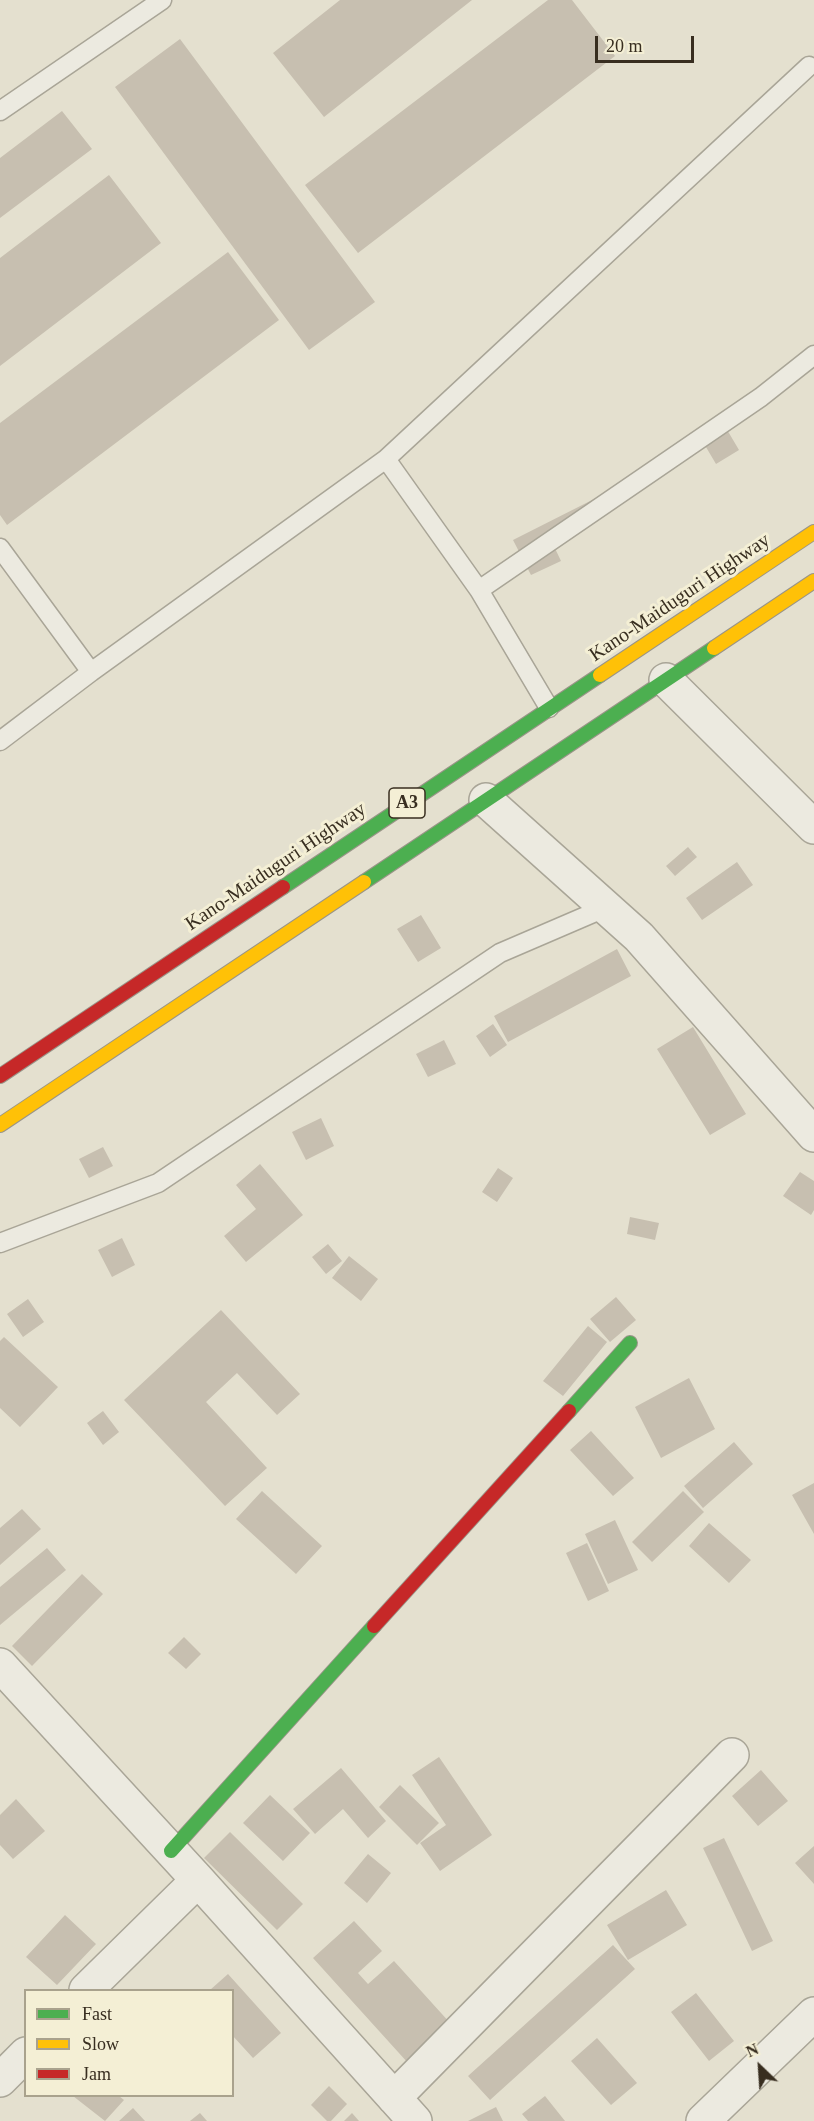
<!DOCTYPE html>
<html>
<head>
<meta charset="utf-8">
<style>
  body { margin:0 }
  #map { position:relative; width:814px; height:2121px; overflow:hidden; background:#e4e0cf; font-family:Georgia,serif }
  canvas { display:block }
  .legend { position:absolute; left:24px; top:1989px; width:210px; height:108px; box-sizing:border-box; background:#f4efd5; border:2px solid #a9a28d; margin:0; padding:8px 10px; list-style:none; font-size:18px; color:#382e20 }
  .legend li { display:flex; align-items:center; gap:12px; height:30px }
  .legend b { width:30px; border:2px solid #a9a28d }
  .north { position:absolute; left:730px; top:2037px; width:60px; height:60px; -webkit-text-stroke:4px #f4efd5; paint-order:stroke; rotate:335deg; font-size:16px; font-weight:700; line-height:24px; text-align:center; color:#382e20 }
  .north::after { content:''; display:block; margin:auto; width:21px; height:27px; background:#382e20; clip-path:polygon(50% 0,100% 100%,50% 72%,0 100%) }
  .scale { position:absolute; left:595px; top:36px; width:99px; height:27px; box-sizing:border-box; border:3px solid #382e20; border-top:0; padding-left:8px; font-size:18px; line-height:21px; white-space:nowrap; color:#382e20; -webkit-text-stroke:4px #f4efd5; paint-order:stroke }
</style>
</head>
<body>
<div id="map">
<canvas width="814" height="2121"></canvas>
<ul class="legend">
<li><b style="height:8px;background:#4caf50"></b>Fast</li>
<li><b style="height:8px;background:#ffc107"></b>Slow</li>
<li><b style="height:8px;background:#c62828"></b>Jam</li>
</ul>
<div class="north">N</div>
<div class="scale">20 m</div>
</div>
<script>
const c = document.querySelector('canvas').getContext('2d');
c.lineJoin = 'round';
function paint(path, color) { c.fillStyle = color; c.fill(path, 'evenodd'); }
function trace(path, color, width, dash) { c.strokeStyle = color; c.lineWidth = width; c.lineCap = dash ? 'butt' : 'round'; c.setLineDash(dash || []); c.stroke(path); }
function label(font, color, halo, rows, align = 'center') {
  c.font = font + ' Georgia,serif'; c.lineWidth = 6; c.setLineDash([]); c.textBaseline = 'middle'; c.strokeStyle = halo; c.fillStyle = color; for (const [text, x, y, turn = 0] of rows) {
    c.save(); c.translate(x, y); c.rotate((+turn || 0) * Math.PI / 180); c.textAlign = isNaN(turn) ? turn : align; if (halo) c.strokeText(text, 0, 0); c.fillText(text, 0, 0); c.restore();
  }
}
const building = new Path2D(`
  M340 0H472L324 117 273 53Z
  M548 0H572L615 56 358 253 305 185Z
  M180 39 375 302 309 350 115 87Z
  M62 111 92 149 0 218V158Z
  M109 175 161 243 0 366V258Z
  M228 252 279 320 7 525 0 515V423Z
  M726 428 739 450 716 464 703 442Z
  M600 496 607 511 551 540 561 561 531 575 513 540Z
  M688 847 697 857 675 876 666 866Z
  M737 862 753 885 702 920 686 898Z
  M421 915 441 948 418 962 397 929Z
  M617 949 631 976 508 1042 494 1016Z
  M493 1024 507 1045 490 1057 476 1036Z
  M693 1027 746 1114 710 1135 657 1049Z
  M444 1040 456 1064 428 1077 416 1054Z
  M321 1118 334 1146 306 1160 292 1132Z
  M103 1147 113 1166 89 1178 79 1159Z
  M260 1164 303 1215 246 1262 224 1236 256 1209 236 1185Z
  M498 1168 513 1178 497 1202 482 1192Z
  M800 1172 814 1181V1210L811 1215 783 1196Z
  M630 1217 659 1223 655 1240 627 1234Z
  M122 1238 135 1265 112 1277 98 1250Z
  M328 1244 342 1261 326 1274 312 1257Z
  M349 1256 378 1279 361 1301 332 1278Z
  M616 1297 636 1320 610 1342 590 1319Z
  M28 1299 44 1322 23 1337 7 1314Z
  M221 1310 300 1394 277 1415 237 1373 206 1402 267 1468 225 1506 124 1400Z
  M588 1326 607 1342 563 1396 543 1381Z
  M4 1337 58 1387 20 1427 0 1408V1341Z
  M689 1378 715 1429 661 1458 635 1407Z
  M103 1411 119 1432 103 1445 87 1423Z
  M591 1431 634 1478 613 1496 570 1450Z
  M734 1442 753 1464 703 1508 684 1486Z
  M814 1483V1534L792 1495Z
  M262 1491 322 1546 296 1574 236 1519Z
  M683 1491 704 1512 652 1562 632 1542Z
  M22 1509 41 1529 0 1565V1528Z
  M615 1520 638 1570 608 1584 585 1534Z
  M709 1523 751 1560 729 1583 689 1546Z
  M587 1543 609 1591 588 1601 566 1553Z
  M47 1548 66 1570 0 1625V1587Z
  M82 1574 103 1594 32 1666 12 1646Z
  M184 1637 201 1654 186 1669 168 1653Z
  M439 1757 492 1835 440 1871 420 1843 446 1825 412 1775Z
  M341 1768 386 1821 368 1838 343 1809 315 1834 293 1809Z
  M761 1770 788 1801 758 1826 732 1796Z
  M400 1785 439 1823 417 1845 379 1807Z
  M270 1795 310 1833 283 1861 243 1823Z
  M16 1799 45 1831 13 1859 0 1845V1815Z
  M230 1832 303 1904 277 1930 204 1858Z
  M724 1838 773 1941 752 1951 703 1848Z
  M814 1846V1884L795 1863Z
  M368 1854 391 1873 367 1903 344 1883Z
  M666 1890 687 1925 628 1960 607 1925Z
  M65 1915 96 1944 57 1985 26 1957Z
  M354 1921 382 1951 358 1973 368 1984 394 1961 451 2024 408 2063 313 1958Z
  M613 1945 635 1969 490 2100 468 2076Z
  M228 1974 281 2033 253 2058 232 2035V1990H210Z
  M696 1993 734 2041 709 2061 671 2012Z
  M597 2038 637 2083 611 2105 571 2061Z
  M329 2086 347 2104 331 2121H327L311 2105Z
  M73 2096H119L124 2100 105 2121Z
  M545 2096 565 2121H528L522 2114Z
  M496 2107 503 2121H468Z
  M133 2108 145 2121H119Z
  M200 2113 207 2121H190Z
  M352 2113 359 2121H344Z`);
const lane = new Path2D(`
  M0 111 162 0
  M386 459 479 590 549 708
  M0 548 91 672
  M479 590 761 397 814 355
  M0 741 91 672 386 459 809 66
  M0 1243 158 1183 500 953 607 907`);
const street = new Path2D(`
  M666 680 814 827
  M486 800 639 937 814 1135
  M0 1665 198 1880 415 2121
  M86 1990 198 1880
  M0 2080 26 2054
  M394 2098 732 1755
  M703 2121 814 2014`);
const fast = new Path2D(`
  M364 882 714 648
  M283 887 600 675
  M569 1411 630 1343
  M171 1851 374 1626`);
const slow = new Path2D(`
  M714 648 814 581
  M600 675 814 532
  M0 1125 364 882`);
const jam = new Path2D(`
  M0 1076 283 887
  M374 1626 569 1411`);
const shields = [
  [407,803,36]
];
const shieldNames = [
  ["A3",407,803]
];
const streetNames = [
  ["Kano-Maiduguri Highway",680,598,-34],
  ["Kano-Maiduguri Highway",276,867,-34]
];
paint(building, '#c7bfb0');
trace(lane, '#a9a597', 21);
trace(street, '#a9a597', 36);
trace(fast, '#999488', 16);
trace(slow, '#999488', 16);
trace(jam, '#999488', 16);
trace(lane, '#eceae0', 18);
trace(street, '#eceae0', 33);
trace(fast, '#4caf50', 14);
trace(slow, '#ffc107', 14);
trace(jam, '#c62828', 14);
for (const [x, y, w] of shields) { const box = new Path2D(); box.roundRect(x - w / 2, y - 15, w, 30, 4.5); c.fillStyle = '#f4efd5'; c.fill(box); trace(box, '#382e20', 1.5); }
label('bold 18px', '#382e20', null, shieldNames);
label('20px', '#382e20', '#f4efd5', streetNames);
</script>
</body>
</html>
